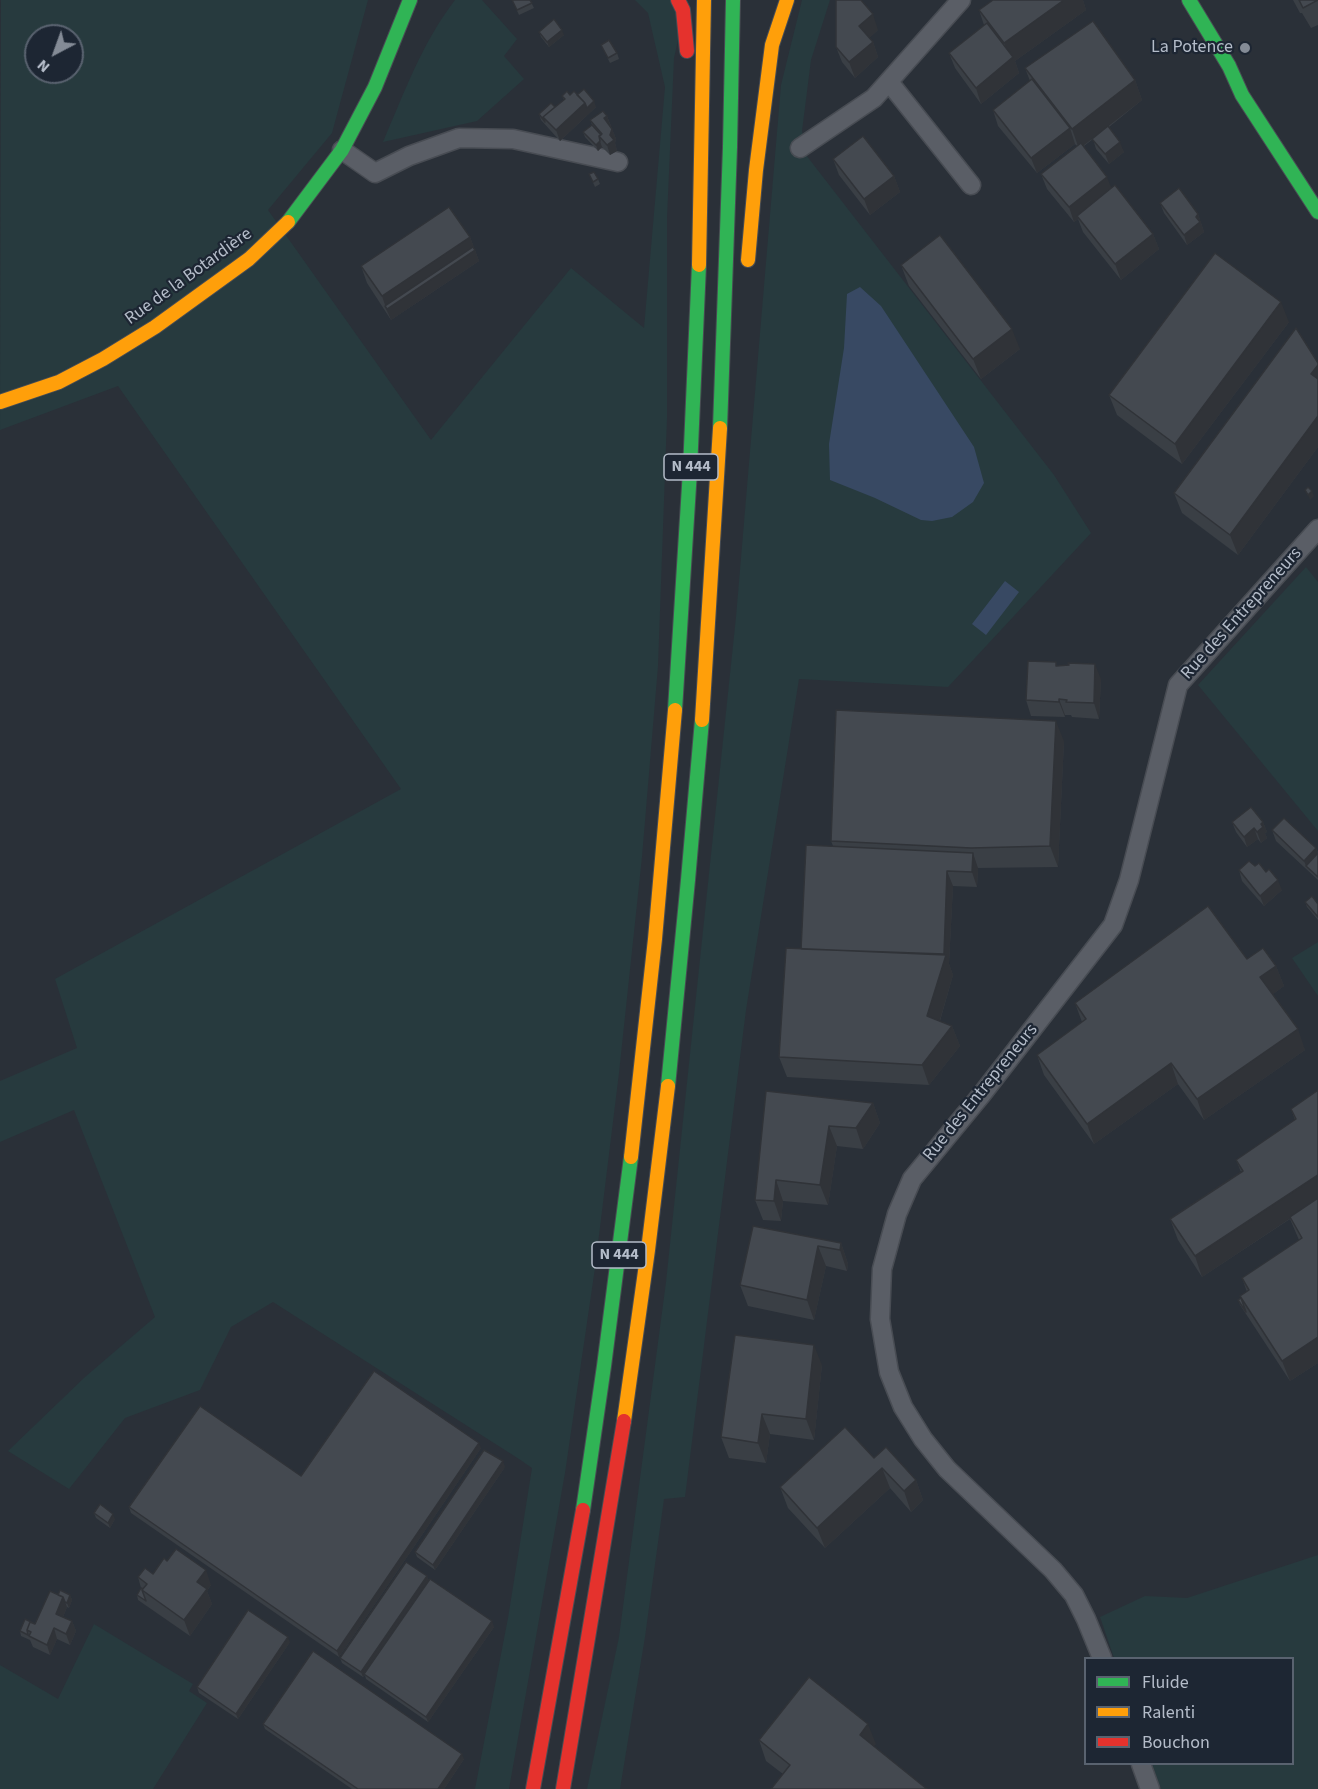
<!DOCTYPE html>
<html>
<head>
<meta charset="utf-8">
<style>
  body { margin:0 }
  #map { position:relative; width:1318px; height:1789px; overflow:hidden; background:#2a3038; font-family:"Source Sans 3",sans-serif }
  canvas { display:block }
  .legend { position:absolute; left:1084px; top:1657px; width:210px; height:108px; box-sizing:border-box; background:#1d2633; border:2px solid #59626f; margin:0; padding:8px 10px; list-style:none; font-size:18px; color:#b4bcc9 }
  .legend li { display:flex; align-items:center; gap:12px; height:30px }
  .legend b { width:30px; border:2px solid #59626f }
  .north { position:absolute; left:24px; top:24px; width:60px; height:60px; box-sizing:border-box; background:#1d2633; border:2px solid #59626f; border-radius:50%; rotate:221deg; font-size:16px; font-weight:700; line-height:24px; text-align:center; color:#b4bcc9 }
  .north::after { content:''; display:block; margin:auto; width:21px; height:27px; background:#848b96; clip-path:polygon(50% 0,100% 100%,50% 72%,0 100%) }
</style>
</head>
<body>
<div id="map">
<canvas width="1318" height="1789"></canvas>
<ul class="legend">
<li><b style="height:8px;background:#30b455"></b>Fluide</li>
<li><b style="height:8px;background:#ff9f0a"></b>Ralenti</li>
<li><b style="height:8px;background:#e5322d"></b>Bouchon</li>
</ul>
<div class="north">N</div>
</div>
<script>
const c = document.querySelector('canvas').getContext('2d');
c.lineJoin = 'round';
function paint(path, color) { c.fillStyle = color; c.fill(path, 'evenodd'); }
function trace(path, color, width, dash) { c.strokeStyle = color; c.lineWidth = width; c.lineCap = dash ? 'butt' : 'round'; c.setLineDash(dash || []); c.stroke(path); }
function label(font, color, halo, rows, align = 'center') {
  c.font = font + ' "Source Sans 3",sans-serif'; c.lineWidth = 4.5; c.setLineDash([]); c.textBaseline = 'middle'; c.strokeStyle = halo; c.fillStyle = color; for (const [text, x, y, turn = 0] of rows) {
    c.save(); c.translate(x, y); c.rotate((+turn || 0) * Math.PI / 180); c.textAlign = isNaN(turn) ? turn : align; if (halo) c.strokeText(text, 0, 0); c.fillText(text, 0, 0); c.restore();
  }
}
const green = new Path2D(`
  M1 0H368L332 133 268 210 431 440 571 268 644 328 665 87 648 13 635 0H687L674 58 667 218V418L658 666 642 857 619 1073 595 1268 565 1473 509 1789H475L508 1618 532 1468 519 1459 273 1302 231 1327 200 1390 125 1418 69 1489 8 1451 85 1377 155 1317 74 1110 0 1142V1081L77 1048 55 979 401 789 118 386 0 430ZM36 36H72V72H36Z
  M455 0H482L517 39 504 56 524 79 477 121 383 142C404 93 422 43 455 0Z
  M802 0H830L811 60 802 131 806 155 1054 475 1091 533 948 687 799 679 746 1010 685 1497 664 1499 645 1637 620 1789H587L619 1637 666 1282 736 617 781 85Z
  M1306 567 1318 582V831L1198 685Z
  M1318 942V996L1292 958Z
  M1318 1555V1789H1161L1152 1764H1292V1658H1114L1100 1617 1145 1596 1187 1598Z
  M94 1624 193 1684 189 1691 207 1703 153 1789H0V1665L58 1699Z`);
const water = new Path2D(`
  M860 287 881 306 974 447 984 483 973 502 952 517 932 521 921 520 875 498 830 480 829 444 844 348 847 294Z
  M1005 581 1019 592 986 635 972 624Z`);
const street = new Path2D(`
  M889 82 971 185
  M800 148 874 98 961 0
  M342 150 375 173 409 156 459 138 513 139 618 162
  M1102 1658 1086 1619 1074 1595 1053 1570 947 1469 923 1439 903 1407 889 1372 880 1319 882 1269 897 1214 912 1179 982 1094 1113 925 1129 880 1178 685 1318 529
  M1141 1764 1150 1789`);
const fast = new Path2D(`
  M1189 0 1229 66 1242 95 1318 212
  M288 222 342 150 375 87 410 0
  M720 428 730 147 733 0
  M675 710 690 470 699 265
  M668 1086 688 880 702 720
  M583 1510 604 1366 631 1157`);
const slow = new Path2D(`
  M748 260 756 170 772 45 787 0
  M699 265 704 0
  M0 402 59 382 103 359 155 327 249 259 288 222
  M702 720 720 428
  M631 1157 655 939 675 710
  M624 1421 648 1250 668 1086`);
const jam = new Path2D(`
  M678 0 683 10 687 51
  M533 1789 583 1510
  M563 1789 624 1421`);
const wall = new Path2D(`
  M512 0H530L534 8 519 15Z
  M993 0H1083L1086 10 1015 61 1019 73 981 104 955 68 949 53 984 25 979 10Z
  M1293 0H1318V25L1311 28 1302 13H1300Z
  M878 30 869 38 873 42 878 57 855 78 842 62 836 47Z
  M539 32 564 35 549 47 541 37Z
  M601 45 617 53 619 59 610 63Z
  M1025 68 1135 80 1142 100 1109 127 1124 152 1109 164 1096 149 1093 139 1084 146 1111 188 1153 234 1159 249 1121 280 1083 232 1078 219 1074 222 1047 189 1041 174 1077 146 1075 144 1037 173 998 126 993 110 1030 81Z
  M577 95 596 107 560 141 541 120 539 114 555 107 564 100 562 96Z
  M607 116 616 139 615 143 617 151 610 155 602 147 598 151 585 137 583 132 592 125 590 120Z
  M833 159 894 176 900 192 870 215 839 175Z
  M589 174 598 179 600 184 595 187Z
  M1160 203 1198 214 1204 232 1187 245 1164 213Z
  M470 237 479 261 391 320 367 283 361 266Z
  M901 265 1020 349 981 379 909 286Z
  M1289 322 1182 464 1117 415 1109 395Z
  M1318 363V447L1238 555 1182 513 1174 493Z
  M1057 666 1101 679 1099 719 1072 717 1071 715H1065V717L1031 716 1026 700Z
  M1064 741 1058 867 978 868 977 887 953 886 949 964 953 975 940 1021 952 1026 960 1046 929 1085 787 1077 779 1057 801 949 833 846 831 841Z
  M1232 822H1263L1267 832 1265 833 1267 838 1261 843 1258 839 1247 847 1236 832Z
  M1272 830 1316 848 1318 853V880L1276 841Z
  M1239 870 1282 890 1264 906 1242 881Z
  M1305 902 1318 904V920L1307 907Z
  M1247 959 1276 966 1284 986 1273 994 1305 1050 1204 1120 1178 1084 1094 1144 1044 1075 1037 1055 1082 1022 1075 1003Z
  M1318 1090V1363L1290 1381 1248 1317 1240 1305 1238 1300 1247 1292 1242 1278 1299 1240 1290 1219 1202 1277 1178 1240 1170 1219 1241 1172 1236 1160 1295 1120 1291 1109Z
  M766 1091 873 1103 880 1123 863 1149 837 1146 828 1205 783 1201 781 1221 763 1220 755 1200Z
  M753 1226 841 1243 848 1264 847 1271 826 1266 814 1320 748 1306 740 1285Z
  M822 1365 814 1440 770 1434 766 1463 729 1458 721 1437Z
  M481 1448 339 1657 131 1513 129 1507Z
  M874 1458 916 1480 923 1500 911 1512 890 1488 825 1548 788 1508 780 1487Z
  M505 1467 435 1570 417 1557 415 1552Z
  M94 1513 115 1519 110 1528 96 1518Z
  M427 1576 429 1581 494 1627 428 1722 366 1679 365 1675 363 1677 342 1663 340 1658Z
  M138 1577 211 1585 207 1591 212 1604 190 1636 138 1600 137 1595 141 1588Z
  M70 1595 72 1600 69 1608 67 1607 63 1617 72 1621 76 1631 70 1645 57 1639 50 1655 33 1647 30 1640 21 1636 20 1631 35 1624Z
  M290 1642 238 1719 199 1693 197 1687Z
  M263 1724 464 1759 444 1789H352L265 1729Z
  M759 1740 876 1744 783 1774 766 1761Z`);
const shadedWall = new Path2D(`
  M1064 0H1083L1086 10 1015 61 1019 73 981 104 976 88 1011 59 1004 43Z
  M873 14 878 30 865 42 859 26Z
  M562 30 564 35 549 47 547 42Z
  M873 42 878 57 855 78 849 62Z
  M1135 80 1142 100 1079 149 1072 129Z
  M594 101 596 107 560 141 556 130 585 103Z
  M607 116 611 127 604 118Z
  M1070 128 1075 144 1037 173 1031 158Z
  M612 129 616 139 615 143 617 151 610 155 607 145Z
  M600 141 602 147 598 151 596 145Z
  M1120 142 1124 152 1109 164 1105 154Z
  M894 176 900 192 870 215 864 199Z
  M1107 177 1113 192 1077 216 1078 219 1074 222 1069 207Z
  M1198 214 1204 232 1187 245 1184 235Z
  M1153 234 1159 249 1121 280 1115 264Z
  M470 237 479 261 391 320 385 306 389 317 382 296Z
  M1281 302 1289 322 1182 464 1175 444Z
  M1012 329 1020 349 981 379 973 359Z
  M1318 365V392L1311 374Z
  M1318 416V447L1238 555 1230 535Z
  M1312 491 1314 496 1310 500 1308 495Z
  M1095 664 1101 679 1099 719 1094 703Z
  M1059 699 1065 715V717L1059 702Z
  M1056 721 1064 741 1058 867 1050 846Z
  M1263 822 1267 832 1265 833 1267 838 1261 843 1257 832 1261 824Z
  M1254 828 1258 839 1247 847 1244 837Z
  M1316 848 1318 854 1306 866 1308 871 1304 861Z
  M973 853 978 868 977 887 972 872Z
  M947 871 953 886 949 964 953 975 935 1037 927 1016 943 959Z
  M1278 880 1282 890 1264 906 1260 896Z
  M1276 966 1284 986 1268 998 1260 977Z
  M952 1026 960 1046 929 1085 922 1065Z
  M1298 1029 1305 1050 1204 1120 1197 1099Z
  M1171 1063 1178 1084 1094 1144 1087 1124Z
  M873 1103 880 1123 863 1149 856 1128Z
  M829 1126 837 1146 828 1205 820 1185Z
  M1318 1175V1200L1202 1277 1195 1256Z
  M776 1180 783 1201 781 1221 774 1201Z
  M841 1243 848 1264 847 1271 840 1250Z
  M818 1246 826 1266 814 1320 807 1300Z
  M1318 1337V1363L1290 1381 1282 1361Z
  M814 1345 822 1365 814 1440 806 1419Z
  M762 1414 770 1434 766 1463 758 1443Z
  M479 1443 481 1448 339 1657 337 1651Z
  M503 1461 505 1467 435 1570 433 1565Z
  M882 1468 890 1488 825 1548 817 1528Z
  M916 1480 923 1500 911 1512 904 1491Z
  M113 1514 115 1519 110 1528 108 1523Z
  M206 1570 211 1585 207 1591 212 1604 190 1636 184 1620 197 1582Z
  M427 1576 429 1581 363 1677 361 1672Z
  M70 1595 72 1600 69 1608 67 1603Z
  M63 1597 67 1607 60 1624 56 1614Z
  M72 1621 76 1631 70 1645 66 1634Z
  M492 1621 494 1627 428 1722 426 1717Z
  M54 1628 57 1639 50 1655 47 1645Z
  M288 1637 290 1642 238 1719 236 1714Z
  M868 1724 876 1744 867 1755 860 1735Z
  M462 1754 464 1759 444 1789H438Z`);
const building = new Path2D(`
  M512 0H530L532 3 517 10Z
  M836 0H861L873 14 859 26 873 42 849 62 836 47Z
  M993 0H1064L1004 43 979 10Z
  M1299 0H1318L1303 8Z
  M554 19 562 30 547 42 539 32Z
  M1093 21 1135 80 1072 129 1025 68Z
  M987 23 1013 57 976 88 949 53Z
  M609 40 617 53 608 58 601 45Z
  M1032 79 1070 128 1031 158 993 110Z
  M584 89 594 101 587 108 585 103 577 95Z
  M567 91 570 95 574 91 585 103 556 130 543 117 565 99 562 96Z
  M551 103 555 107 543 117 545 122 539 114Z
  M603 111 607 116 604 118 612 129 610 135 614 140 607 145 599 136 602 134 590 120Z
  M592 125 601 135 599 136 600 141 596 145 583 132Z
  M1108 126 1120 142 1105 154 1092 139Z
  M863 136 894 176 864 199 833 159Z
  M1081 143 1107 177 1069 207 1041 174Z
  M594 172 598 179 593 182 589 174Z
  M1115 185 1153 234 1115 264 1077 216Z
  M1179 188 1198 214 1196 217 1200 222 1184 235 1160 203Z
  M449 207 470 237 382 296 361 266Z
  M940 235 1012 329 973 359 901 265Z
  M473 247 475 250 387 309 385 306Z
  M1215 253 1281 302 1175 444 1109 395Z
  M1296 328 1318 363V365L1311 374 1318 379V416L1230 535 1174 493Z
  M1308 487 1312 491 1308 495 1305 490Z
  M1028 661 1056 662V666L1069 665 1068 663 1095 664 1094 703 1066 702 1067 700 1059 699V702L1026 700Z
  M836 710 1056 721 1050 846 971 848 831 841Z
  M1251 807 1263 822 1261 824 1263 827 1257 832 1254 828 1244 837 1232 822Z
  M1284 818 1316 848 1304 861 1272 830Z
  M806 845 973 853 972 872 947 871 944 954 801 949Z
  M1318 853V877L1306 866Z
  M1249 861 1255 866 1259 863 1266 872 1269 869 1278 880 1260 896 1239 870Z
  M1312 896 1318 904V917L1305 902Z
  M1208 906 1247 959 1263 948 1276 966 1260 977 1298 1029 1197 1099 1171 1063 1087 1124 1037 1055 1086 1019 1075 1003Z
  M786 948 946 955 927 1016 952 1026 922 1065 779 1057Z
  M1318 1090V1175L1195 1256 1170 1219 1243 1171 1236 1160 1296 1119 1291 1109Z
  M766 1091 873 1103 856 1128 829 1126 820 1185 776 1180 774 1201 755 1200Z
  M1318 1198V1337L1282 1361 1240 1296 1249 1290 1242 1278 1302 1238 1290 1217Z
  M753 1226 841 1243 840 1250 818 1246 807 1300 740 1285Z
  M1241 1298 1246 1312 1238 1300Z
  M735 1335 814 1345 806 1419 762 1414 758 1443 721 1437Z
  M374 1371 479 1443 337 1651 129 1507 200 1406 301 1476Z
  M845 1427 874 1458 886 1447 916 1480 904 1491 882 1468 817 1528 780 1487Z
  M484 1450 503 1461 433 1565 415 1552Z
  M100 1504 113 1514 108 1523 94 1513Z
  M176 1549 206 1570 197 1582 207 1589 184 1620 142 1590 147 1584 138 1577 145 1568 153 1574 164 1558 167 1561Z
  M406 1562 427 1576 361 1672 340 1658Z
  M430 1579 492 1621 426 1717 364 1674Z
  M141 1588 143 1589 142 1590 146 1601 137 1595Z
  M60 1590 70 1595 67 1603 65 1602 63 1597 58 1595Z
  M50 1591 63 1597 56 1614 72 1621 66 1634 54 1628 47 1645 29 1636 31 1632 27 1630 30 1622 35 1624Z
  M248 1610 288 1637 236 1714 197 1687Z
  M25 1619 35 1624 30 1622 27 1630 28 1635 20 1631Z
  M313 1651 462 1754 438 1789H358L263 1724Z
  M809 1677 868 1724 860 1735 927 1789H771L790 1765 759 1740Z`);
const markers = [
  [1245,48,6,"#848b96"]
];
const shields = [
  [691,467,54],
  [619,1255,54]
];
const shieldNames = [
  ["N 444",691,467],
  ["N 444",619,1255]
];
const poiNames = [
  ["La Potence",1233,48]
];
const streetNames = [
  ["Rue de la Botardière",189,277,-36],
  ["Rue des Entrepreneurs",1242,614,-48],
  ["Rue des Entrepreneurs",981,1093,-51]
];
paint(green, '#273a3e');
paint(water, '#384963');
trace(street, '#484c53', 21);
trace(fast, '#484c53', 16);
trace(slow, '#484c53', 16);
trace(jam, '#484c53', 16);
trace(street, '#5a5e66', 18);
trace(fast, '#30b455', 14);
trace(slow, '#ff9f0a', 14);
trace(jam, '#e5322d', 14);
paint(wall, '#3a3f45');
paint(shadedWall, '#303338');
paint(building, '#444950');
trace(building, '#303338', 1.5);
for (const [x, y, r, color] of markers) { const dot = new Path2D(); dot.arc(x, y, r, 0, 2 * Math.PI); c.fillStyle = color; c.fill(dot); trace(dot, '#1d2633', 2); }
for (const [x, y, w] of shields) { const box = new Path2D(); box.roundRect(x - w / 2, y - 13, w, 26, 4.5); c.fillStyle = '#1d2633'; c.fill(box); trace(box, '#b4bcc9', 1.5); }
label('bold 16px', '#b4bcc9', null, shieldNames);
label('18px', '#b4bcc9', '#1d2633', poiNames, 'right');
label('18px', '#b4bcc9', '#1d2633', streetNames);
</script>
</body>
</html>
